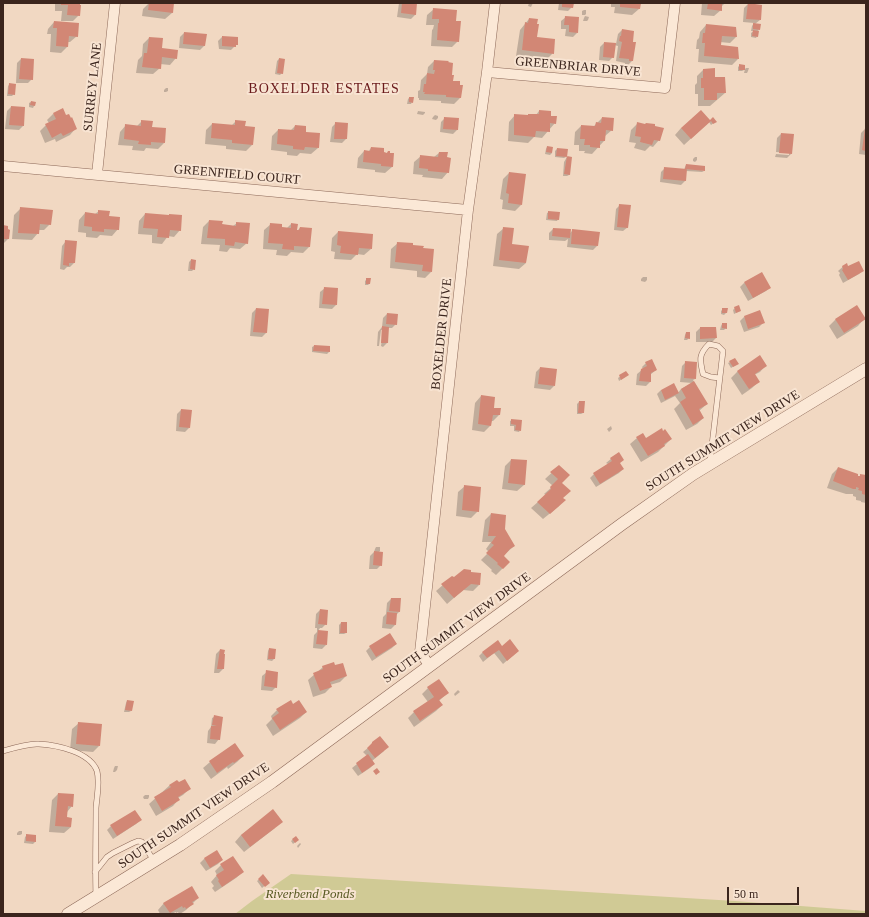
<!DOCTYPE html>
<html>
<head>
<meta charset="utf-8">
<style>
  body { margin:0 }
  #map { position:relative; width:869px; height:917px; overflow:hidden; background:#f1d8c2; font-family:Georgia,serif }
  canvas { display:block }
  .frame { position:absolute; inset:0; border:4px solid #3b251d; pointer-events:none }
  .scale { position:absolute; left:727px; top:887px; width:72px; height:18px; box-sizing:border-box; border:2px solid #3b251d; border-top:0; padding-left:5px; font-size:12px; line-height:14px; white-space:nowrap; color:#3b251d; -webkit-text-stroke:3px #f8e4d2; paint-order:stroke }
</style>
</head>
<body>
<div id="map">
<canvas width="869" height="917"></canvas>
<div class="frame"></div>
<div class="scale">50 m</div>
</div>
<script>
const c = document.querySelector('canvas').getContext('2d');
c.lineJoin = 'round';
function paint(path, color) { c.fillStyle = color; c.fill(path, 'evenodd'); }
function trace(path, color, width, dash) { c.strokeStyle = color; c.lineWidth = width; c.lineCap = dash ? 'butt' : 'round'; c.setLineDash(dash || []); c.stroke(path); }
function label(font, color, halo, rows, align = 'center') {
  c.font = font + ' Georgia,serif'; c.lineWidth = 4; c.setLineDash([]); c.textBaseline = 'middle'; c.strokeStyle = halo; c.fillStyle = color; for (const [text, x, y, turn = 0] of rows) {
    c.save(); c.translate(x, y); c.rotate((+turn || 0) * Math.PI / 180); c.textAlign = isNaN(turn) ? turn : align; if (halo) c.strokeText(text, 0, 0); c.fillText(text, 0, 0); c.restore();
  }
}
const green = new Path2D(`
  M291 874 735 901 866 911V914H235L252 901Z`);
const shadow = new Path2D(`
  M55 3H79V15L73 21H61L62 11H55Z
  M149 3H173L172 13 165 19 142 16 143 9Z
  M399 3H416L415 15 411 19 397 17Z
  M529 3H548L547 4 533 3 531 7 528 6Z
  M559 3H573L572 7 568 11 558 10Z
  M611 3H640L639 9 632 15 614 13 615 7H611Z
  M702 3H725L721 7V10L714 16 701 15Z
  M748 4 760 20 755 24 759 30 756 32 757 36 756 38 751 37V33L754 31H751L752 26 754 23 743 22 744 8Z
  M434 9 455 22 458 41 452 47 431 46 432 30 433 29 434 25H426L427 15Z
  M584 10H586V14L585 15H582V11Z
  M585 16 589 17 588 20 587 21H583L584 18Z
  M566 17 577 33 573 37 565 36 566 29H561V21Z
  M529 19 536 38 553 53 546 60 516 56 520 30Z
  M54 22 77 36 70 42H67V47L61 53 50 52 51 34H47L48 29Z
  M706 25 735 28 736 37 730 43 720 42V46L738 59 732 65 698 62 699 49H696L697 40 699 38 700 32Z
  M622 30 632 61 628 65 625 64V63L616 61 618 46 614 45 613 57 609 61 599 60 600 47 604 43 616 44 618 34Z
  M184 33 206 35 204 46 200 50 179 48 180 37Z
  M222 37 235 46 231 50 219 49 218 41Z
  M149 38 161 49 176 58 170 65 160 64V68L153 74 136 73 138 60 142 56 143 44Z
  M21 59 32 79 28 83H16L17 63Z
  M279 59 282 73 280 75 275 74 277 61Z
  M434 61 451 76 452 81 459 86H462L460 98 454 104 441 103V101L419 100V98H418V91L420 90 421 80 427 74 428 67Z
  M740 65 744 70 742 71H738V67Z
  M746 68H749L748 71 747 73H744L745 69Z
  M714 69 715 78 725 93 710 106H698V94H695V85L697 83V76L703 70Z
  M10 84 14 94 12 96H7L8 86Z
  M166 88H168V91L166 92H164V90Z
  M409 98 412 102 411 104H407L408 99Z
  M31 102H35L34 106 33 108 29 107V103Z
  M11 107 23 126 19 130 5 129 7 111Z
  M418 111 425 112V113L423 115 417 114Z
  M539 111 550 116 555 123 542 138 534 137 528 143 508 141 509 122 515 115H536Z
  M53 114 66 116 76 128 70 135 56 142 55 139 45 143 40 131 46 125 49 123 47 120Z
  M435 115 438 116V118L436 120 432 119 433 117Z
  M445 118 457 130 453 134 440 132 441 122Z
  M602 118 612 130 605 136 604 141 592 154 584 153 585 151H579V145H574L575 132 581 126 593 127Z
  M713 119 715 122 711 125 709 122 684 145 675 135 681 128 710 121Z
  M142 121 151 128 164 143 158 149 146 148 144 151 132 150 133 146 118 145 120 132 126 125 137 126Z
  M236 121 244 127 252 145 246 151 226 149V146L205 144 206 130 212 124 231 126Z
  M336 123 347 124 346 139 342 143 330 142 332 127Z
  M638 123 659 140 653 147 650 146 645 151 634 148 636 143 629 142 631 130Z
  M295 126 305 132 318 148 311 154 300 153 297 156 287 155V152L271 150 272 136 278 130 290 131Z
  M865 129H866V155L859 154 861 133Z
  M781 134 791 154 787 158 775 157 776 154 789 155V153L776 152 777 138Z
  M547 147 552 153 550 155 545 154 546 149Z
  M371 148 383 153 386 154 388 152 389 154H393L392 167 385 173 375 172V170L357 168 358 158 364 151 368 152Z
  M557 149 566 157 564 158 555 157V151Z
  M439 153 448 172 442 179 422 177 423 175 413 174 414 162 421 156 434 157Z
  M567 157 569 175 567 176H563L564 162Z
  M695 157H697V160L695 162 693 161V159Z
  M686 165 704 171 702 172 686 171 685 181 681 185 660 182 661 172 665 168 684 170 685 167Z
  M509 173 521 205 515 211 502 209 503 200 500 199 503 179Z
  M620 205 628 227 623 231 614 230 616 209Z
  M21 208 50 224 44 230H38V233L32 240 12 239 14 215Z
  M99 211 108 217 118 229 112 236 100 235 97 238 86 237V233L78 232 79 220 85 213 95 214Z
  M549 212 558 219 557 221 546 220 547 213Z
  M145 214 180 230 174 237 168 236 162 244 152 243V235L138 234 139 221Z
  M209 221 221 225 233 226 237 223 247 243 240 249 230 248 227 252 219 251 220 245 201 244 203 227Z
  M271 224 280 228H287L291 224 296 232 300 228 309 247 303 253 291 252 287 256 276 255 277 250 263 249 264 230Z
  M3 226 7 230 8 239 4 243H3Z
  M504 228 511 245 526 263 519 269 493 266 497 234Z
  M553 229 570 233 573 230 598 233 597 246 593 250 567 247 568 239 565 241 549 240V233Z
  M338 232 371 249 364 255 357 254 351 260 334 259 335 252 331 251 332 238Z
  M66 241 76 242 74 263 70 267H67L64 270 60 269 62 246Z
  M398 243 412 246 431 272 425 278 417 277V271L390 268 391 249Z
  M191 260 194 269 192 271H188L189 262Z
  M846 264 848 268 863 270 859 274 843 283 839 275 840 273 838 271Z
  M643 277H647V280L645 282 641 281V279Z
  M367 279 370 283 368 285H365V281Z
  M744 283 770 287 766 291 748 301 740 287Z
  M325 288 336 305 332 309 319 308 320 292Z
  M856 307 864 319 858 326 837 339 829 326 835 320Z
  M735 308 740 311 734 314 733 310Z
  M256 309 268 310 266 333 262 337 250 336 252 313Z
  M723 309 726 313 724 315 721 314V311Z
  M387 314 396 324 392 328H388L387 343 383 347 381 346 383 330H381L379 346H377L378 332 382 327 383 318Z
  M744 317 763 323 759 327 744 332 740 321Z
  M722 324 726 328 724 330H720L721 326Z
  M700 328H715L716 338 712 342H696V332Z
  M686 333 689 338 687 340H684L685 335Z
  M314 346 329 347V352L327 354 312 352V347Z
  M760 357 766 365 760 372 754 375 758 382 752 388 742 395 731 378 737 372Z
  M686 362 695 379 693 380 707 404 699 411 703 418 697 424 686 430 674 409 680 403 675 396 661 403 657 394 661 390 678 393 681 389 692 383 680 382 682 366Z
  M730 362 736 365 731 368 728 363Z
  M646 363 656 370 650 375V382L646 386 636 385 637 374 643 369 642 367Z
  M540 368 554 386 550 390 534 388 536 372Z
  M626 372 628 375 619 381 618 378Z
  M481 396 499 415 493 421H491V425L484 432 472 430 475 403Z
  M579 402 583 413 581 414H577V404Z
  M181 410 189 428 185 432 176 431 177 414Z
  M512 420 520 430 519 432 514 431V426H510V421Z
  M611 426 612 429 609 432 607 429Z
  M637 438 646 439H671L658 452 641 462 630 444Z
  M618 453 619 463 623 469 619 473 596 487 590 478 594 474 608 464 606 463Z
  M511 460 526 461 524 485 517 491 502 489 505 466Z
  M559 466 562 498 559 506 543 519 531 508 546 495 544 494 553 486 545 479Z
  M838 468 856 477H859L861 475 866 476V503L861 502V501L856 500V497L853 496V494H846L827 488 832 474Z
  M465 486 478 511 471 518 456 516 458 492Z
  M491 514 504 529 514 546 503 556 509 562 496 575 491 571 492 570 481 560 489 552 486 549 491 542H482L485 520Z
  M376 547H380V551L378 553 381 565 377 569H369L370 556 374 552 375 549Z
  M470 573 479 585 473 591 463 590 447 604 436 591 452 577 454 578Z
  M391 599H400L399 612 396 615 395 625 391 629 382 628 383 617 386 614 387 603Z
  M320 610 326 624 322 628H320L318 631 326 645 322 649 313 648 314 635 317 632V628H315L316 614Z
  M341 623 346 633 344 634H339V625Z
  M396 644 392 648 372 661 366 651 370 647Z
  M502 647 518 651 503 664 494 653 483 662 479 656 483 652Z
  M269 649 274 659 272 661 267 660 268 651Z
  M220 650 223 654 224 655 223 669 219 673H214L216 654Z
  M323 667H334L346 676 340 682 330 685 331 687 325 693 313 697 308 680Z
  M267 672 276 687 272 691 261 690 262 676Z
  M428 688 447 693 439 701 442 705 436 711 414 727 408 718 414 712 428 702 422 694Z
  M458 690 460 692 455 696 454 694Z
  M127 701 131 711 129 712H124L126 703Z
  M277 710 306 712 300 718 273 736 266 725 272 719 271 716Z
  M214 717 222 718 219 739 215 744 207 743 208 731 211 727 212 718Z
  M79 723 99 746 93 752 70 750 72 729Z
  M234 744 243 756 237 762 228 769 227 767 211 779 203 768 210 762Z
  M369 747 384 751 372 761 374 764 370 768 358 776 352 768 367 756 363 752Z
  M115 766H118L117 770 115 772H113L114 768Z
  M170 785 189 789 183 795 178 798 179 799 173 806 156 816 149 804Z
  M58 794 72 806 67 812 66 818H71V827L64 833 49 832 52 800Z
  M145 795H149V797L148 799H144L143 797Z
  M273 811 275 828 244 852 235 842 241 835Z
  M140 820 136 824 113 839 107 830 111 826Z
  M19 831H22V834L20 835H17V833Z
  M27 835 35 836V842L33 844 24 843 25 837Z
  M296 837 298 840 293 844 291 841Z
  M300 843 301 844 298 848 297 846Z
  M217 851 222 860 218 864 206 871 200 863 204 859Z
  M221 865 243 872 236 878 215 892 212 888 214 886 211 882 217 875 215 871Z
  M263 876 269 882 262 888 257 881Z
  M198 898 186 910 180 914H179L178 912 176 913V912L171 914H160L158 910 164 903Z`);
const building = new Path2D(`
  M61 3H80V5H81L80 16 67 15 68 5H61Z
  M149 3H174L173 13 148 10Z
  M402 3H417L416 15 401 13Z
  M562 3H574L573 8 562 7Z
  M620 3H641L640 9 620 7Z
  M708 3H722V11L707 9Z
  M748 3 762 5 761 20 746 19Z
  M433 8 457 10 456 21H461L459 42 437 40 438 23H439V19H432Z
  M565 16 579 17 578 33 569 32V25H564Z
  M529 18 538 19 537 24H539L537 37 555 39 554 54 522 50 525 22 528 23Z
  M54 21 79 23 78 37 69 36 68 47 56 46 57 28H53Z
  M753 23 761 24 760 30 753 29Z
  M706 24 736 27 737 37 722 36 721 45 738 47 739 59 704 56 705 43H702L703 33H705Z
  M622 29 634 31 633 42H636L633 61H629V59L619 58 622 42 619 41 620 36H621Z
  M753 30 759 31 758 37 752 36Z
  M184 32 207 34 205 46 183 44Z
  M222 36 238 37V45H236V47L222 46Z
  M149 37 163 38 162 48 178 50 177 59 162 57 161 69 142 67 144 53H147Z
  M604 42 616 43 614 58 603 57Z
  M21 58 34 59 33 80 19 79Z
  M279 58 285 59 283 74 277 73Z
  M434 60 449 61 448 62 453 63 452 75H454L453 81H460V85H463L461 98 446 97V95L424 94 425 92H423L424 84H426L427 73 434 74 435 70H433Z
  M739 64 745 65V70H739Z
  M715 68V77H725L726 93H717V100H704V88H701V78H703V69Z
  M9 83 16 84 15 95 8 94Z
  M409 97H414L413 103 409 102Z
  M31 101 36 102 35 106 30 105Z
  M11 106 25 107 24 126 9 125Z
  M63 108 66 115 69 114 71 118 72 117 77 129 63 136 61 133 52 138 45 124 56 119 53 113Z
  M539 110 551 111V116H557L556 124 550 123V132L536 131 535 137 514 135V114L528 115V114H539Z
  M701 110 710 120 713 117 717 122 713 124 711 121 691 139 681 128Z
  M444 117 459 118 458 130 443 129Z
  M602 117 614 118 613 131 606 130 605 141H600V148L590 147V145H584L585 139H580L581 125 595 126 596 122 601 123Z
  M141 120 153 121 152 127 166 128 165 143 151 142V145L138 144 139 141 124 139 125 124 141 126Z
  M235 120 246 121 245 126 255 127 253 145 232 143V140L211 138 212 123 235 125Z
  M335 122 348 123 347 139H334Z
  M637 122 645 124 646 123 655 124V126L664 128 660 141 654 140 652 145 640 142 641 137 635 136Z
  M295 125 306 126V132L320 133 319 148 305 147 304 150 293 149V146L277 144 278 129 294 130Z
  M865 128H866V151L862 150Z
  M781 133 794 134 792 154 779 153Z
  M547 146 553 147 552 153 546 152Z
  M371 147 384 148V152L387 153 388 151H390V153H394L393 167 381 166V164L363 162 364 150 370 151Z
  M557 148 568 149 567 157 556 156Z
  M439 152H448L447 157 451 158 449 173 428 171V169L419 168 420 155 438 157Z
  M567 156 572 157 570 175 564 174Z
  M686 164 705 166V171L685 169Z
  M664 167 687 169 686 181 663 179Z
  M509 172 526 174 522 205 508 203 509 194 506 193Z
  M619 204 631 205 628 228 617 227Z
  M20 207 53 210 51 225 40 224 39 234 18 233Z
  M98 210 110 211 109 216 120 217 119 230 104 229V232L92 231V227L84 226 85 212 98 214Z
  M548 211 560 212 559 220 548 219Z
  M145 213 169 215V214L182 215 181 231 170 230 169 238 157 237 158 229 143 228Z
  M209 220 223 221 222 224 236 226V222L250 223 248 244 235 242 234 246 225 245V239L207 238Z
  M270 223 282 224V227L291 228V223L298 224 297 230H299L300 227 312 228 310 247 294 246V250L282 249 283 244 268 243Z
  M3 225 8 226V229L10 230 9 239H3Z
  M503 227 514 228 512 244 529 246 526 263 499 260Z
  M553 228 571 229 570 238 552 236Z
  M572 229 600 232 598 246 571 244Z
  M338 231 373 234 372 249 359 248 358 255 340 253 341 246 337 245Z
  M65 240 77 241 75 263H69V266L63 265Z
  M397 242 413 243V245L424 246 423 248 434 249 432 272 422 271 423 265 395 262Z
  M191 259 196 260 195 270 190 269Z
  M859 261 864 271 848 280 842 270 843 269 842 266 847 263 848 266Z
  M762 272 771 288 753 298 744 282Z
  M366 278H371L370 284H366Z
  M324 287 338 288 337 305 322 304Z
  M739 305 741 311 736 313 734 307Z
  M857 305 866 319 844 333 835 319Z
  M256 308 269 309 267 333 253 332Z
  M722 308H728L727 313H722Z
  M760 310 765 323 748 329 744 316Z
  M387 313 398 314 397 325 386 324Z
  M722 323H727V329L722 328Z
  M382 326 389 327 388 343H381Z
  M700 327H716L717 338 700 339Z
  M686 332H690V339L685 338Z
  M314 345 330 346V352L313 351Z
  M760 355 767 366 755 374 760 382 749 389 737 371Z
  M735 358 739 364 733 367 729 361Z
  M652 359 657 370 651 373V382L639 381 641 369 647 366 645 362Z
  M685 361 697 362 696 379 684 378Z
  M540 367 557 369 555 386 538 384Z
  M626 371 629 375 621 380 619 375Z
  M694 381 708 404 699 409 704 418 693 425 680 402 686 398 681 389Z
  M674 383 679 393 665 400 661 390Z
  M481 395 495 397 494 408H501L500 415H493L491 426 478 424Z
  M579 401H585L584 413H578Z
  M181 409 192 410 190 428 179 427Z
  M511 419 522 420 521 431 515 430 516 425 511 424Z
  M662 428 663 431 665 429 672 439 664 444 665 446 648 456 636 437 643 433 646 438Z
  M619 452 624 460 620 463 624 469 600 484 593 473 612 461 610 458Z
  M511 459 527 460 525 485 508 483Z
  M559 465 570 475 562 483 571 491 563 498 566 500 550 514 537 502 551 489 550 487 558 479 550 472Z
  M838 467 858 474V476H860V474L866 475V495L862 494V491L858 490 859 488 856 487V489H853L833 481Z
  M464 485 481 487 479 512 462 510Z
  M491 513 506 515 505 529 515 546 510 549 504 556 510 562 503 569 497 564 498 563 486 553 494 545 491 543 496 536H488Z
  M374 551 383 552 382 566 373 565Z
  M464 569 471 570V572L481 573 480 585 471 584 454 598 441 584 452 576 454 577Z
  M391 598H401L400 612 389 611Z
  M320 609 328 610 327 625 318 624Z
  M387 612 397 613 396 625 386 624Z
  M341 622H347V633H340Z
  M318 630 328 631 327 645 316 644Z
  M390 633 397 644 376 657 369 646Z
  M510 639 519 651 507 661 499 650 487 658 482 652 498 640 502 646Z
  M269 648 276 649 275 659H268Z
  M220 649 225 650 224 654H225L224 669H217Z
  M334 662 335 665 343 663 347 676 330 682 332 687 320 691 313 673 323 669 322 666Z
  M266 670 278 672 277 688 264 686Z
  M439 679 449 693 439 700 443 705 420 721 413 711 434 697 427 687Z
  M127 700 134 701 132 711 125 710Z
  M291 700 293 704 299 700 307 712 280 730 272 718 279 713 276 709Z
  M214 715 223 717 220 740 210 739 211 726H217L212 725Z
  M78 722 102 724 100 746 76 744Z
  M380 736 389 747 375 758 367 748 372 743V742Z
  M235 743 244 756 234 763 233 762 217 773 209 761Z
  M368 754 375 764 362 773 356 763Z
  M377 768 380 772 376 775 373 771Z
  M185 779 191 789 178 797 180 800 162 811 154 797 171 787 169 785 177 780 179 782Z
  M58 793 74 794 73 807 68 806 67 817 72 818 71 827 55 826Z
  M273 809 283 822 250 847 241 835Z
  M135 810 142 820 117 836 110 825Z
  M26 834 36 835V842L26 841Z
  M296 836 299 840 295 843 292 839Z
  M217 850 223 860 210 868 204 858Z
  M233 856 244 872 222 887 218 881 219 880 216 875 224 870 220 864Z
  M263 874 270 883 265 887 258 879Z
  M192 886 199 898 192 902 194 904 186 909 185 907 183 908 182 906 170 913 163 903Z`);
const service = new Path2D(`
  M710 462 723 351 718 346 709 344C698 355 700 360 703 374L711 377 720 378
  M3 751C13 748 29 743 39 744 57 745 90 752 97 771 100 783 97 795 96 808 96 837 95 866 96 896
  M95 872 107 857 113 853 133 843 138 841 142 842 154 861`);
const minor = new Path2D(`
  M487 72 665 88 675 3
  M3 166 468 210
  M97 174 115 3
  M429 665 420 652 468 210 487 72 495 3`);
const tertiary = new Path2D(`
  M68 914 180 845 272 782 622 524 693 474 866 369`);
const streetNames = [
  ["GREENBRIAR DRIVE",578,67,5],
  ["SURREY LANE",93,87,-84],
  ["GREENFIELD COURT",237,175,5],
  ["BOXELDER DRIVE",442,334,-84],
  ["SOUTH SUMMIT VIEW DRIVE",723,441,-32],
  ["SOUTH SUMMIT VIEW DRIVE",457,628,-36],
  ["SOUTH SUMMIT VIEW DRIVE",194,816,-34]
];
const parkNames = [
  ["Riverbend Ponds",310,895]
];
const neighbourhoodNames = [
  ["BOXELDER ESTATES",324,89]
];
paint(green, '#d0ca95');
paint(shadow, '#0003');
paint(building, '#d28775');
trace(service, '#8c6858', 6);
trace(minor, '#8c6858', 11);
trace(tertiary, '#8c6858', 13);
trace(service, '#fbe8d6', 5);
trace(minor, '#fbe8d6', 10);
trace(tertiary, '#fbe8d6', 12);
label('13px', '#3b251d', '#f8e4d2', streetNames);
label('italic 13px', '#575922', '#f8e4d2', parkNames);
c.letterSpacing = '1px';
label('14px', '#6a191a', '#f8e4d2', neighbourhoodNames);
c.letterSpacing = '0px';
</script>
</body>
</html>
